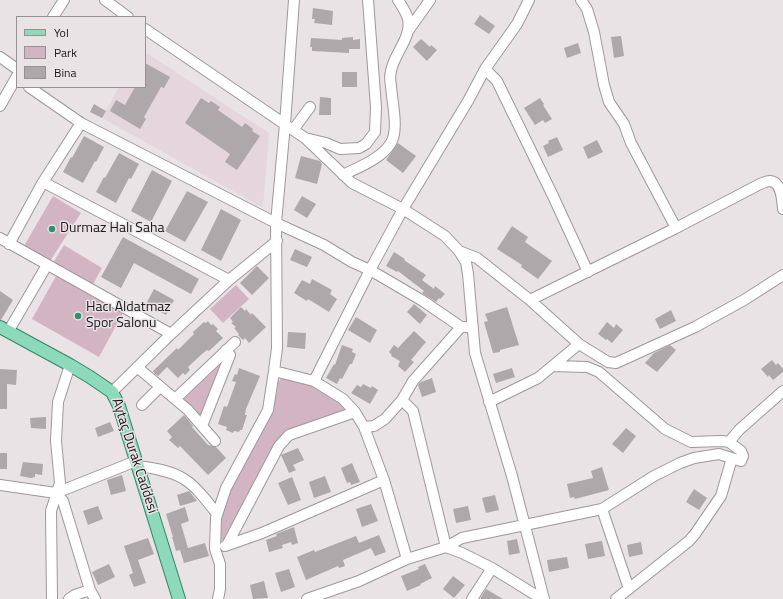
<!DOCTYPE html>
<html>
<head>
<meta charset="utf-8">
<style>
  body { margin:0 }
  #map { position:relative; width:783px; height:599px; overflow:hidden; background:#e9e3e6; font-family:"Titillium Web",sans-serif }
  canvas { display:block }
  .legend { position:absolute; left:16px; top:16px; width:130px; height:72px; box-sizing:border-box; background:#e9e3e6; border:1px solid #969294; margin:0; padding:5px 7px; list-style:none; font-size:12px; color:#1a1819 }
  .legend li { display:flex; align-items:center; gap:8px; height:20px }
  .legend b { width:20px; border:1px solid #969294 }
</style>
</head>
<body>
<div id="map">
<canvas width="783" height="599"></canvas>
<ul class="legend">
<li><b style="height:5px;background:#8dd9bc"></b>Yol</li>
<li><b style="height:11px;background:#d2b4c2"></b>Park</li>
<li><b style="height:11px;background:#aea8ab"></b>Bina</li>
</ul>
</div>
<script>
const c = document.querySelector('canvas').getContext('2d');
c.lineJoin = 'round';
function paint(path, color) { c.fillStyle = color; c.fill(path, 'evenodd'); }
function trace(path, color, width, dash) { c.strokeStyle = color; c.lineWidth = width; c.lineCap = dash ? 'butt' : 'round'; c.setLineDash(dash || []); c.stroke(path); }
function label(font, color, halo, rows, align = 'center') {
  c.font = font + ' "Titillium Web",sans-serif'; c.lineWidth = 3; c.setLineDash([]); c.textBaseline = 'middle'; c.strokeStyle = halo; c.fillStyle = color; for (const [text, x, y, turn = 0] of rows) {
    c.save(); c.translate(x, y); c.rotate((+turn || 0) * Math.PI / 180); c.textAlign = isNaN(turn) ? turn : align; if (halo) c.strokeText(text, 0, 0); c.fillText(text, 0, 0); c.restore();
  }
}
const built = new Path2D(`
  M145 52 269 133 263 208 102 118 119 87H145Z`);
const green = new Path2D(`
  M53 196 81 213 50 261 24 246Z
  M64 245 102 268 92 286 53 263Z
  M56 276 123 313 99 357 32 319Z
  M236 285 249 299 223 323 210 309Z
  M224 355 202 419 181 398Z
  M283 376C297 379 341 395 345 408L342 413 288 431 224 541 220 539 219 525 227 491 270 410 277 393 278 382Z`);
const building = new Path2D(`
  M313 8 333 11 332 25 314 23 315 19H312Z
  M480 15 495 26 489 34 474 24Z
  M621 36 624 56 614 58 611 37Z
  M353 37V40L360 39V49H349V53L312 51V47H310L311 38 342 40V38Z
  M421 39 430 47 431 45 437 50 427 61 413 47Z
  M578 43 581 53 567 58 564 48Z
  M145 63 170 77 164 88 161 87 144 117 146 119 140 129 110 111 116 100 125 105 135 87H145Z
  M342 72H357V87H342Z
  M320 97 331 98V115H319Z
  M201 98 209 103 211 101 220 107 218 110 242 127 245 123 253 129 252 131 260 136 237 170 225 162 230 154 185 123Z
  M540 98 544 104 543 105 552 119 545 123 543 120 535 125 524 108Z
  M94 104 106 111 102 118 90 112Z
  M84 136 104 147 96 162 95 161 83 183 63 172 71 157 72 158Z
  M557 137 563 150 548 157 543 146 549 143 548 141Z
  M597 140 603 152 588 159 583 147Z
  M398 143 416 156 403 173 386 160Z
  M119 153 139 164 131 179 129 178 116 203 96 192 104 177 105 178Z
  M301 156 320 161 322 164 317 184 295 178Z
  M152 170 172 181 151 222 131 211Z
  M187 191 208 202 185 242 165 231Z
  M302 196 316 204 307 218 294 210Z
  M221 209 241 220 221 261 201 250Z
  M512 226 528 237 525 242 552 261 538 279 521 267 522 265 497 249Z
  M123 237 199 279 191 294 134 263 121 288 101 277Z
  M295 249 312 257 307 267 290 260Z
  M394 252 405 259 404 260 426 275 422 280 434 289 435 286 445 294 440 299 439 298 436 302 422 293 424 291 398 271 397 272 386 266Z
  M257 266 269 278 252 295 240 283Z
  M312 279 332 290 330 294 337 299 329 312 308 299 307 301 294 293 302 280 310 284Z
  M154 289 174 300 166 315 146 304Z
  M0 291 13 300 1 320H0Z
  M414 304 427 315 420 324 407 312Z
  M241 307 245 311 246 309 251 315 252 313 266 327 249 343 245 338 243 340 238 335 239 334 234 328 236 327 231 323 233 322 230 318Z
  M507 307 519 345 500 350V352L493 353 484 322 488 321 485 314Z
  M671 310 676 321 660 329 655 319Z
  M356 317 377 330 370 343 348 330Z
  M208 321 211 325 213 324 218 329 216 331 223 338 209 351 207 350 202 354 188 367 190 370 185 375 183 373 178 378 167 367 158 376 155 374 153 371 177 348 178 350 194 334 193 332 204 322 206 323Z
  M607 322 614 328 616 324 623 330 612 343 607 339 606 340 598 334Z
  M414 331 426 342 411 360 414 362 405 372 398 366 400 361 391 356 392 355 389 352 394 345 398 348Z
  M288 332 306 333 305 349 287 347Z
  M342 345 353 349 352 352 356 354 352 364H350L342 379 340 378 337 384 326 378 334 364 335 365Z
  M670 345 676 350 657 372 645 363 654 353Z
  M772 360 776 365 778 363 783 369V372L773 380 769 375 768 377 761 369Z
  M239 368 260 376 246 409 245 415H247L242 430H240L239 432 234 431 233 433 226 430 227 427 218 424 224 406 227 407 236 382 232 381 235 374 237 375Z
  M512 368 515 377 496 383 493 374Z
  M0 369 17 370 16 385 7 384V409H0Z
  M432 378 436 392 422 397 418 385 421 382Z
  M363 384 371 388 372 386 378 390 370 404 351 393 357 385 361 387Z
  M184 415 193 426 192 427 208 445 216 447 226 458 208 475 180 446 178 448 169 440 172 437 167 431Z
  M46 417V429L31 428 30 418Z
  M110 422 114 431 98 437 95 428Z
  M626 428 636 436 623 453 612 444Z
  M298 448 304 460 293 465 296 470 289 473 281 455Z
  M0 453H7V469H0Z
  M23 462 43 464 42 475 35 474V477L31 478 20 476Z
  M352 463 360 482 351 485 350 482 347 483 341 468Z
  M602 467 609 490 575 499 574 497 570 498 567 484 593 478 591 471Z
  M122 475 126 491 111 495 107 480Z
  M325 476 331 492 314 498 309 482Z
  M292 477 301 500 288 505 278 483Z
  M694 489 707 498 699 510 686 502Z
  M189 491 197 501 180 506 177 495Z
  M495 495 499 510 486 513 482 498Z
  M371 504 378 521 362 527 356 509Z
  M98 506 103 519 88 525 83 511Z
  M468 506 471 520 456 523 453 509Z
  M185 507 189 521 181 524 188 548 205 543 209 556 184 563 180 550 176 551 172 537H173L166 514Z
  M294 527 298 543 292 545 291 542 282 545 283 548 269 552 266 540 277 536 276 534Z
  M379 535 386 552 375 556 371 548 343 560 345 566 339 568 338 566 306 580 297 557 314 550 315 552 356 536 359 543Z
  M148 538 154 554 138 560 146 583 134 587 129 575 133 573 124 546Z
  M517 539 520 553 509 555 507 541Z
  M602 541 605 556 588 559 585 544Z
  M641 542 643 554 629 557 627 545Z
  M567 557 569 568 549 572 547 560Z
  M109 564 115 577 98 585 92 572Z
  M425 564 432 578 420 584 421 585 407 591 401 576 419 569 418 567Z
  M289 569 295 587 281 592 275 573Z
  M453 576 465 585 454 598 443 589Z
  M264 581 268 598 253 599 250 585Z
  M486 589 503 599H480Z`);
const minor = new Path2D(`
  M105 0 128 17
  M581 0 587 9 594 32 604 85 609 102 624 124 631 143 676 228
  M53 17 64 0
  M145 29 305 138 352 183 403 209 445 236 459 251 466 262 468 274 475 353 512 476 544 599
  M408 31 430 0
  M0 57 17 69
  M485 69 497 81 553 196 588 272
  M29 87 81 123 276 223 324 245 352 262 370 270 423 301 461 327H473
  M0 106 17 76
  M293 130 310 107
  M305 138 326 143 340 149 359 148 366 144 375 132 376 107 368 0
  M343 175C359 167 381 159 391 143 399 129 392 102 391 86 390 81 390 75 391 71 394 53 412 38 408 19 406 12 402 6 398 0
  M43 182 229 280
  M0 238 171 334
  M9 244 43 182 81 123
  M459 251 477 258 530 300 579 344 608 362 616 363 695 327 744 300 783 275
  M530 300 676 228 760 184C763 183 767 181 770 181 782 182 782 200 783 209
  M8 332 47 265
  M137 367 188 410 215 441
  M274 371 314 381 343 399 355 412 364 427 384 480 407 559
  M314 381 370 270 403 209 468 101 485 69 517 24 529 0
  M112 392 171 334 229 280 277 241
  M175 399 235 342
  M402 400 413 411 446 547 462 538 602 509 654 476 680 463 694 458 719 454 741 461 743 456 741 451 729 442 722 441 691 442 665 429 599 372 587 367 553 366
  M489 402 538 378 579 344
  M142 405 160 387
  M202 426 230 355 226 350
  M364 427 374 426 385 419 402 400 413 381 461 327
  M729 442 739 430 783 391
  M138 466C183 472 190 479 217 514
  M0 485 56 493 136 461
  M56 493 63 501 90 590 95 599
  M602 509 629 589
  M227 545 279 446 289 435 355 412
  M225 546 262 533 384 480
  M52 599 51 511 60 483 56 441 58 402 70 365
  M69 599 75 595 90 590
  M218 599 220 589V564L215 549 216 518 226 488 268 410 274 371 277 348 276 223 285 124 294 0
  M307 599 359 581 407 559 446 547 462 553 492 568 542 599
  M472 599 492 568
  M616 599 689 541 695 534 721 496 732 458`);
const major = new Path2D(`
  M0 327 70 365 90 377 112 392 119 406 179 599`);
const markers = [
  [52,229,4,"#30926c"],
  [78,316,4,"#30926c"]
];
const poiNames = [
  ["Durmaz Halı Saha",60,229],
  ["Hacı Aldatmaz",86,308],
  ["Spor Salonu",86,324]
];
const streetNames = [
  ["Aytaç Durak Caddesi",134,456,72]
];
paint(built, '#e4d6dc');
paint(green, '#d2b4c2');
paint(building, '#aea8ab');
trace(minor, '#9e989b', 12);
trace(major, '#338566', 14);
trace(minor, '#fff', 10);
trace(major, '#8dd9bc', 12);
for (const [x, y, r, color] of markers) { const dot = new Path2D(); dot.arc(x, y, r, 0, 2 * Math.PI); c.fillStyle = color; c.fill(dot); trace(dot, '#e9e3e6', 1.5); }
label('14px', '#1a1819', '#e9e3e6', poiNames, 'left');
label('14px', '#1a1819', '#e9e3e6', streetNames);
</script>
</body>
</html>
